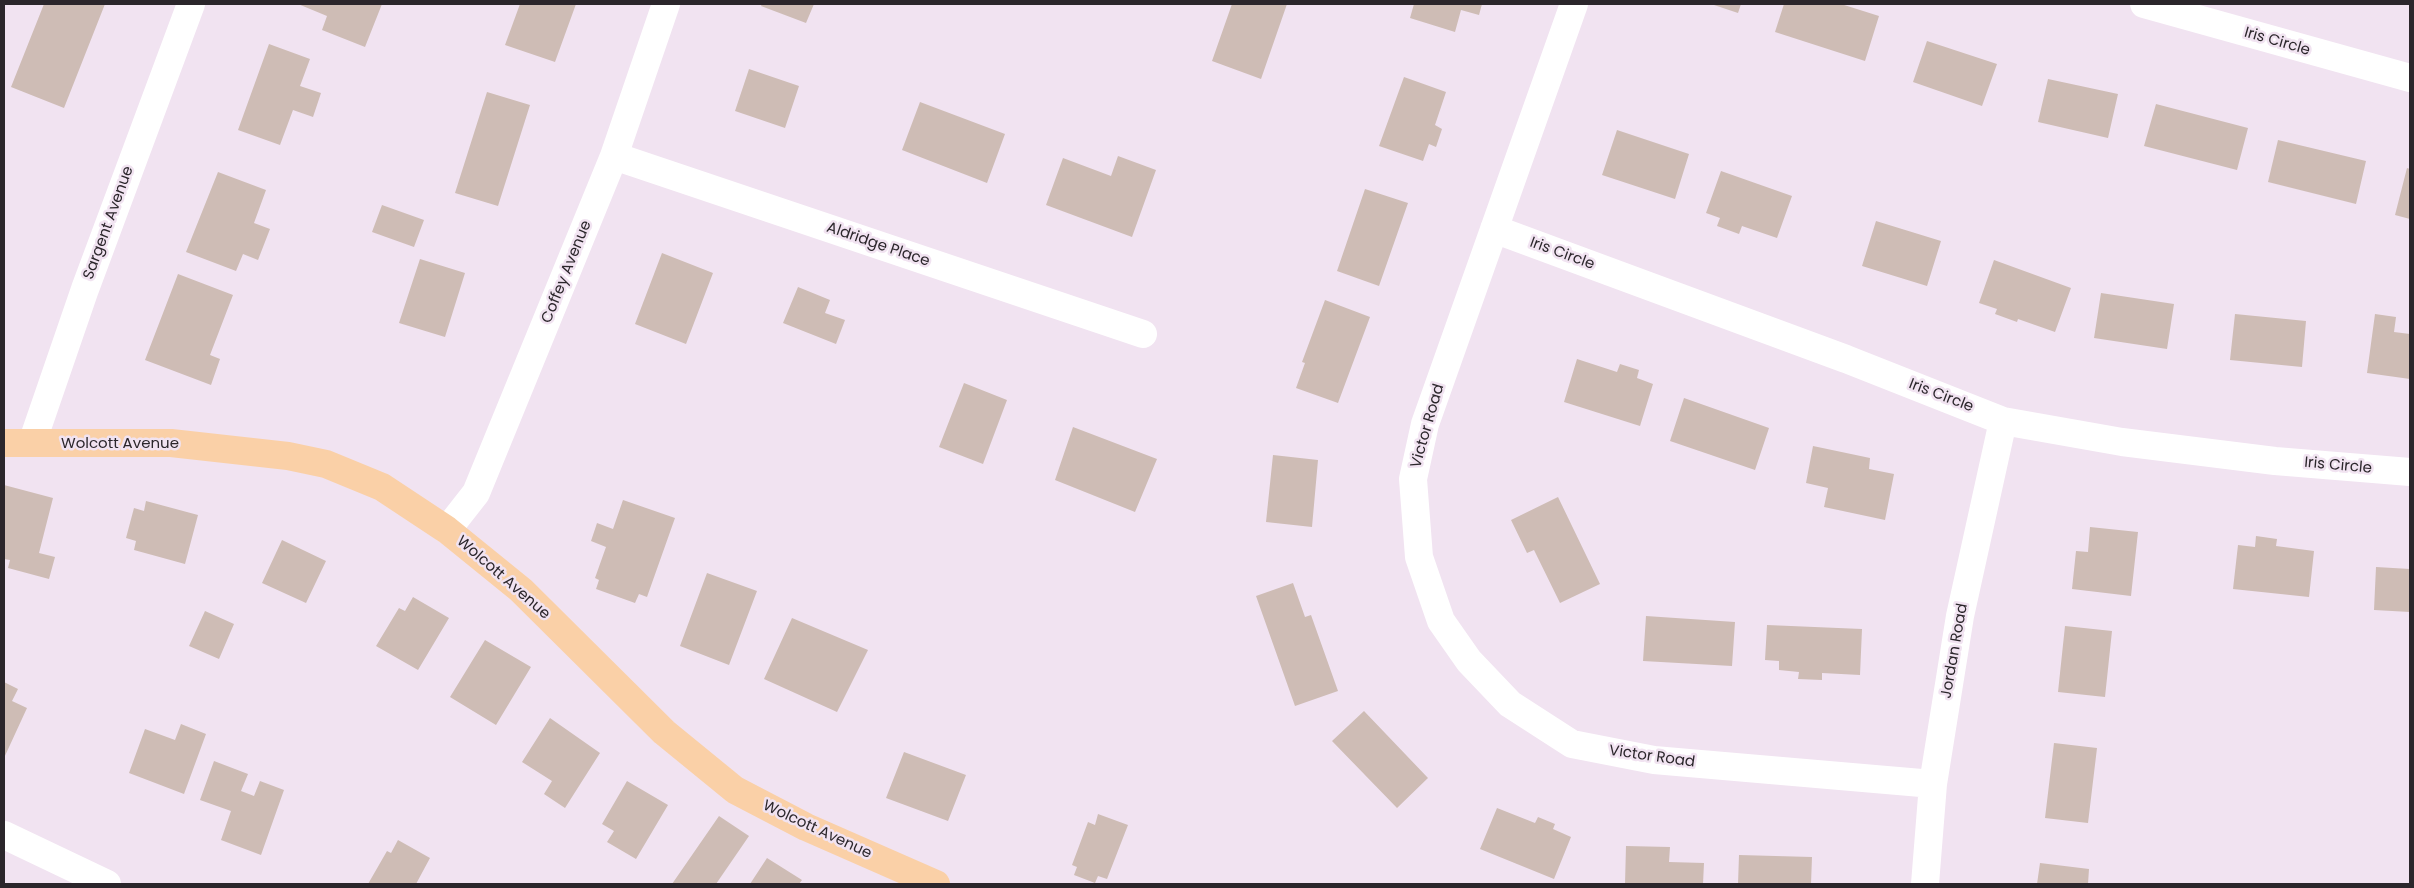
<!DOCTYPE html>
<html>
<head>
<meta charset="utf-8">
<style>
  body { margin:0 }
  #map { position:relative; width:2414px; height:888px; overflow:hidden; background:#f1e3f1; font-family:Poppins,sans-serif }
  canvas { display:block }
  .frame { position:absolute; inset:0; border:5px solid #2b262b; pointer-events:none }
</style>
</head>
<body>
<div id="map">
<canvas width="2414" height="888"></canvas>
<div class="frame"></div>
</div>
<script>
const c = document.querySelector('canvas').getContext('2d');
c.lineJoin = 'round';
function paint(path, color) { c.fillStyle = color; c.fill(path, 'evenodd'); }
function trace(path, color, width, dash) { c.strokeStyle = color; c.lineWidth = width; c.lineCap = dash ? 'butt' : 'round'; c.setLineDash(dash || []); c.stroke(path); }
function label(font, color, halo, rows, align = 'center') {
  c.font = font + ' Poppins,sans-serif'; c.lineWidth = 5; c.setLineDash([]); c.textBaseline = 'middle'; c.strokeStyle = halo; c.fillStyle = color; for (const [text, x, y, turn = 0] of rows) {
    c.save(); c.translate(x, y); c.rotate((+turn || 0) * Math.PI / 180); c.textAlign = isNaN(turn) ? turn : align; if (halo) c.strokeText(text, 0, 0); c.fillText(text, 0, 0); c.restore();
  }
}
const building = new Path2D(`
  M44 4H105L64 108 11 87Z
  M298 4H382L365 47 322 30 327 16Z
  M520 4H576L555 62 505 45Z
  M762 4H814L806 23 761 6Z
  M1232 4H1287L1261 79 1212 61Z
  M1414 4H1482L1479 15 1461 10 1455 32 1410 18Z
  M1711 4H1741L1738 13Z
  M1784 4H1841L1879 16 1865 61 1775 32Z
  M1927 41 1997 64 1982 106 1913 82Z
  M269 44 310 59 300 86 321 93 313 117 293 110 280 145 238 130Z
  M749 69 799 86 785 128 735 111Z
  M1404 77 1446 92 1435 125 1442 129 1436 147 1429 144 1423 161 1379 146Z
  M2048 79 2118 94 2108 138 2038 122Z
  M487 92 530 105 498 206 455 193Z
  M920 102 1005 134 987 183 902 150Z
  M2156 104 2248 128 2237 170 2144 146Z
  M1617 130 1689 154 1675 199 1602 175Z
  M2278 140 2366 161 2356 204 2268 182Z
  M1118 156 1156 170 1132 237 1046 205 1063 158 1111 176Z
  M2407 168 2410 169V219L2395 215Z
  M1721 171 1792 196 1777 238 1742 226 1739 234 1717 226 1720 218 1706 213Z
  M218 172 266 190 254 223 270 229 258 260 243 254 236 271 186 252Z
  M1365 189 1408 203 1379 286 1337 271Z
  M382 205 424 220 414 247 372 232Z
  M1876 221 1941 241 1927 286 1862 266Z
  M662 253 713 273 686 344 635 324Z
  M420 259 465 273 445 337 399 323Z
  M1994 260 2071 288 2055 332 2018 319 2017 322 1995 314 1997 309 1979 303Z
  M178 274 233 295 210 355 220 359 211 385 145 360Z
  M798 287 830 300 825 313 845 320 836 344 783 323Z
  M2101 293 2174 304 2167 349 2094 338Z
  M1325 300 1370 317 1338 403 1296 388 1305 363 1302 362Z
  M2235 314 2306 321 2302 367 2230 360Z
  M2375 314 2396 317 2394 332 2410 334V379L2367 373Z
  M1577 359 1617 372 1620 364 1639 370 1637 378 1653 384 1640 426 1564 402Z
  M964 383 1007 400 983 464 939 447Z
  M1684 398 1769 428 1755 470 1670 441Z
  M1073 427 1157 459 1135 512 1055 480Z
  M1813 446 1870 458 1869 469 1894 474 1885 520 1824 507 1828 488 1806 483Z
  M1273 455 1318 460 1312 527 1266 522Z
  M4 485 53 498 39 553 55 557 49 579 8 568 10 560 4 559Z
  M1558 497 1600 584 1560 603 1534 550 1527 553 1511 520Z
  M623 500 675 518 647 597 639 594 635 603 596 589 599 580 595 578 606 547 591 541 597 523 613 529Z
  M146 501 198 515 185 564 134 550 136 541 126 538 134 508 144 511Z
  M2090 527 2138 532 2131 596 2072 589 2076 551 2088 552Z
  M2256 536 2277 539 2276 546 2314 551 2309 597 2233 589 2238 545 2255 547Z
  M282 540 326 561 306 603 262 583Z
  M2376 567 2410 569V612L2374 610Z
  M707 573 757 591 729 665 680 646Z
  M1293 583 1305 617 1311 615 1338 691 1295 706 1256 596Z
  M413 597 449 618 418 670 376 646 399 608 405 611Z
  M205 611 234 624 219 659 189 646Z
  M1646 616 1735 622 1732 666 1643 661Z
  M792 618 868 650 837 712 764 679Z
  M1767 625 1862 629 1860 675 1822 673V680L1798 679 1799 672 1779 670V661L1765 660Z
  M2065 626 2112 631 2105 697 2058 692Z
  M485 640 531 667 496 725 450 697Z
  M4 682 18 689 12 701 27 708 4 758Z
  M1364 711 1428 778 1397 808 1332 741Z
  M550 718 600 753 565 808 544 794 552 781 522 762Z
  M181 724 206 734 184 794 129 773 145 729 175 740Z
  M2054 743 2097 748 2088 823 2045 818Z
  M904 752 966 775 948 821 886 798Z
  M214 761 248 774 241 791 254 796 260 781 284 790 261 855 221 840 231 811 200 800Z
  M627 781 668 805 636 859 607 842 614 831 602 824Z
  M1497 808 1535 823 1538 817 1555 824 1553 829 1571 837 1554 879 1480 849Z
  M1098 814 1128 825 1107 879 1098 876 1095 883 1074 875 1077 867 1072 865 1088 822 1095 825Z
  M719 816 749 836 716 884H672Z
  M398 840 430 858 416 884H368L387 851 391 853Z
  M1626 846 1670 847 1669 862 1704 863 1703 884H1625Z
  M1739 855 1812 857 1811 884H1738Z
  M767 858 802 880 799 884H750Z
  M2040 863 2089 869 2088 884H2037Z`);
const minor = new Path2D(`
  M1574 4 1425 424 1413 479 1419 557 1441 621 1469 661 1510 704 1572 744 1654 760 1933 784
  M2144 4 2410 78
  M614 156 1143 334
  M1494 229 1846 359 2003 421 2122 442 2275 461 2410 472
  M32 443 85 289 191 4
  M447 530 476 493 614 156 666 4
  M4 835 107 884
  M1925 884 1933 784 1960 616 2003 421`);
const major = new Path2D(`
  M4 443H171L288 456 326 464 382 487 447 530 521 590 664 732 735 790 806 827 936 884`);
const streetNames = [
  ["Iris Circle",2277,42,16],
  ["Sargent Avenue",109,223,-70],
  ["Aldridge Place",878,245,19],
  ["Iris Circle",1562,254,20],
  ["Coffey Avenue",567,272,-68],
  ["Iris Circle",1941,396,21],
  ["Victor Road",1428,426,-74],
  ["Wolcott Avenue",120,444],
  ["Iris Circle",2338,466,5],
  ["Wolcott Avenue",503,578,41],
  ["Jordan Road",1955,651,-80],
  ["Victor Road",1652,757,8],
  ["Wolcott Avenue",817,830,25]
];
paint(building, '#cebcb5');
trace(minor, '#fff', 28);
trace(major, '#fad0a7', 28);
label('15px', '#2b262b', '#f1e3f1', streetNames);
</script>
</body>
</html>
